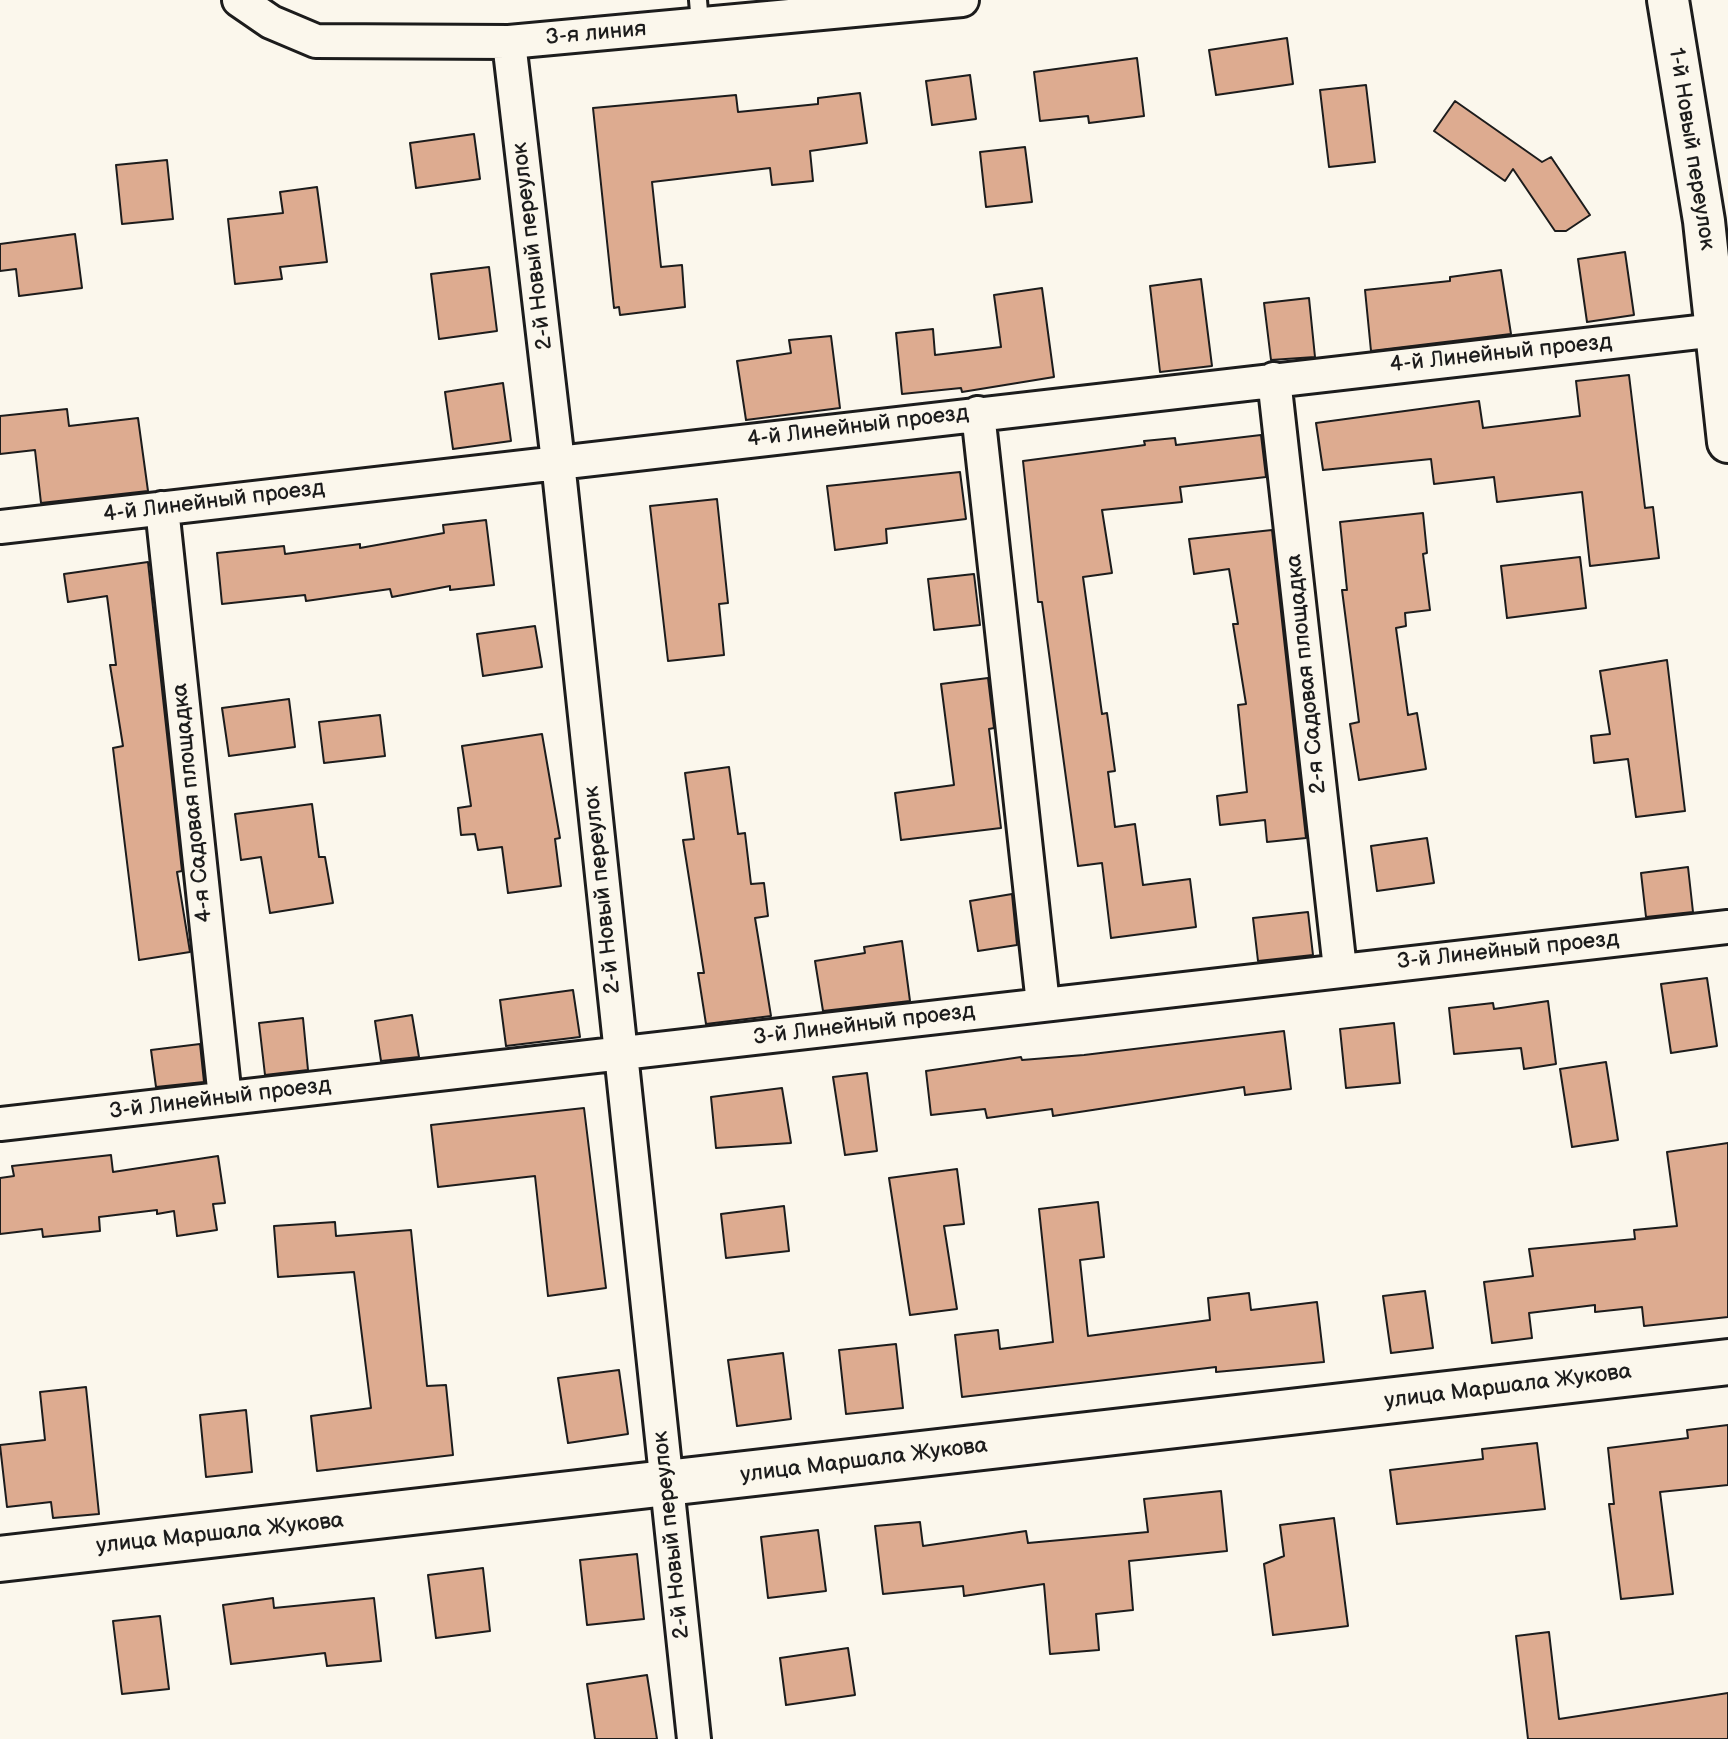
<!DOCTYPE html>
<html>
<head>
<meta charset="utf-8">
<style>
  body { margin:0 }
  canvas { display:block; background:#fbf7ec }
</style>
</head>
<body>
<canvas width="1728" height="1739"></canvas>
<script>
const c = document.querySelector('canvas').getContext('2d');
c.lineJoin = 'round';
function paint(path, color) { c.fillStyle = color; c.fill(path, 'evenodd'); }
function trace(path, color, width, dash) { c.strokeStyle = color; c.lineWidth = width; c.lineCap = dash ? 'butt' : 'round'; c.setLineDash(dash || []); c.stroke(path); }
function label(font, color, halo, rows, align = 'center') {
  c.font = font + ' "Balsamiq Sans",sans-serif'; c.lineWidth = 6; c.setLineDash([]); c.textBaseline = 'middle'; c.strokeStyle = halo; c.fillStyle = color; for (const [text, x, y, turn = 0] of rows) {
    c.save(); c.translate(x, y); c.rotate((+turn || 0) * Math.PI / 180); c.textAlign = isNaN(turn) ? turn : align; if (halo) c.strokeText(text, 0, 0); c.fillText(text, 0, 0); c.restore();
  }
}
const building = new Path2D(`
  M1287 38 1293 84 1216 95 1209 50Z
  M1137 58 1144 116 1089 123 1088 116 1040 121 1034 72Z
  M970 75 976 119 932 125 926 81Z
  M1366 85 1375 162 1329 167 1320 90Z
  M860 93 867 143 810 151 813 181 772 185 770 168 652 182 661 267 682 265 685 307 620 315 619 307 614 308 593 108 736 95 738 112 818 104V98Z
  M1455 101 1542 162 1551 157 1590 215 1566 231H1555L1513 169 1505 181 1434 131Z
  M474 134 480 179 416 188 410 143Z
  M1025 147 1032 202 986 207 980 152Z
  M167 160 173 219 122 224 116 165Z
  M317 187 327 262 280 267 282 279 235 284 228 219 283 213 280 192Z
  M75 234 82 288 19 296 16 269 0 271V244Z
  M1625 252 1634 315 1587 322 1578 259Z
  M489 267 497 331 439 339 431 274Z
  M1501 270 1511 334 1371 351 1365 290 1450 281V277Z
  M1201 279 1212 366 1160 372 1150 286Z
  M1042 288 1054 377 962 392 961 388 902 394 896 333 933 329 935 355 1001 347 994 295Z
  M1309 298 1315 357 1271 360 1264 303Z
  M831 336 840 408 746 420 737 361 791 353 789 340Z
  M1629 375 1645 508 1653 507 1659 558 1590 566 1582 492 1497 502 1494 477 1434 484 1431 459 1323 470 1316 423 1479 401 1483 428 1580 416 1576 381Z
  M503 383 511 441 453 449 445 392Z
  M67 409 69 426 138 418 148 491 41 503 35 450 0 454V416Z
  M1261 435 1266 477 1180 487 1182 502 1102 510 1112 573 1083 577 1102 714 1107 713 1115 771 1108 772 1115 827 1135 824 1143 885 1190 879 1196 927 1111 938 1102 863 1078 866 1042 602H1038L1023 461 1145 445 1144 441 1175 438 1176 445Z
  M960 472 966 519 886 529 887 543 835 550 827 486Z
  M717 499 728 603 719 604 724 655 668 661 650 506Z
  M1423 513 1427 553 1423 554 1430 610 1405 613 1406 626 1396 628 1408 715 1417 713 1426 769 1359 780 1350 724 1359 722 1342 590H1347L1340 522Z
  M486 520 494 585 450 590V586L392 597 390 589 306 601 305 595 222 604 217 553 284 546 285 554 360 544V548L444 533 443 525Z
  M1272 530 1306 838 1267 842 1265 820 1220 825 1217 796 1247 792 1238 705 1246 704 1233 624H1238L1229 569 1194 574 1189 539Z
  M1580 557 1586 608 1507 618 1501 566Z
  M148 562 182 871 177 872 190 952 139 960 113 748 123 746 110 665H116L107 596 68 602 64 574Z
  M974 574 980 625 934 630 928 579Z
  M535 626 542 667 483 676 477 634Z
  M1667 660 1685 811 1636 817 1628 759 1594 763 1591 736 1610 734 1600 671Z
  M988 678 994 728 989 729 1001 828 901 840 895 793 954 785 941 684Z
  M289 699 295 747 229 756 222 708Z
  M380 715 385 756 324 763 319 722Z
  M542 734 560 838 555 839 561 886 508 893 502 847 478 850 475 834 461 835 458 808 471 806 462 746Z
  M729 767 738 834 745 833 751 884 764 883 768 916 755 918 771 1016 706 1024 698 973H704L683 840 694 839 685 773Z
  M312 804 319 857H325L333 903 270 913 261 857 241 860 235 814Z
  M1427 838 1434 883 1377 891 1371 846Z
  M1688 867 1693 912 1646 917 1641 873Z
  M1012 894 1017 945 978 951 970 901Z
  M1308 912 1313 955 1258 961 1253 918Z
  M902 941 910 1001 823 1011 815 961 865 953 864 947Z
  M1707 978 1717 1046 1671 1053 1661 984Z
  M573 990 580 1037 506 1046 500 1000Z
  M1548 1001 1556 1064 1524 1069 1521 1048 1454 1054 1449 1008 1493 1003 1494 1009Z
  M412 1015 419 1057 381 1061 375 1021Z
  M303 1018 308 1070 265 1075 259 1023Z
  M1394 1023 1400 1083 1346 1088 1340 1029Z
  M1284 1031 1291 1089 1245 1095 1244 1087 1053 1116 1052 1109 987 1118 985 1109 931 1115 926 1071 1021 1057 1022 1060 1084 1055Z
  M200 1044 204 1082 156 1087 151 1050Z
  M1606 1062 1618 1140 1572 1147 1560 1069Z
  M867 1073 877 1151 845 1155 833 1077Z
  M782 1088 791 1143 716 1148 711 1097Z
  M584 1108 606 1288 548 1296 535 1176 438 1187 431 1125Z
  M1728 1143V1317L1644 1326 1642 1307 1595 1312V1305L1529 1313 1532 1338 1492 1343 1484 1282 1533 1276 1529 1249 1635 1239 1634 1230 1677 1226 1667 1152Z
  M111 1155 113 1172 218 1156 225 1203 213 1204 217 1230 177 1236 174 1211 157 1214V1210L99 1217 100 1231 43 1237 42 1229 0 1234V1178L14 1176 12 1166Z
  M957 1169 964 1224 944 1226 957 1309 910 1315 889 1178Z
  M1098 1202 1104 1257 1080 1260 1088 1336 1210 1320 1208 1298 1249 1293 1251 1310 1317 1302 1324 1362 1216 1372V1367L962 1397 955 1335 998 1330 1000 1349 1053 1342 1039 1209Z
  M784 1206 789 1251 726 1258 721 1214Z
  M335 1222 336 1236 411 1230 427 1386 446 1385 453 1455 317 1471 311 1416 371 1408 354 1272 278 1277 274 1226Z
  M1425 1291 1433 1348 1391 1353 1383 1296Z
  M896 1344 903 1408 846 1414 839 1350Z
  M783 1353 791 1419 737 1426 728 1360Z
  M619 1370 628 1434 568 1443 558 1378Z
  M86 1387 99 1514 53 1518 51 1502 7 1507 0 1445 45 1440 40 1392Z
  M246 1410 252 1472 206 1477 200 1415Z
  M1728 1425V1485L1660 1492 1673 1594 1621 1599 1609 1504H1614L1608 1448 1688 1438 1687 1430Z
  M1537 1443 1545 1509 1397 1524 1390 1470 1483 1459 1482 1449Z
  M1221 1491 1227 1551 1129 1561 1133 1610 1096 1614 1099 1650 1050 1654 1044 1584 964 1596 963 1586 883 1594 875 1526 920 1522 923 1546 1026 1531 1028 1543 1148 1532 1144 1499Z
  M1334 1518 1348 1626 1273 1635 1264 1564 1284 1556 1280 1525Z
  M818 1530 826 1591 768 1598 761 1537Z
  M637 1554 644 1619 587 1625 580 1560Z
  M483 1568 490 1631 436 1638 428 1575Z
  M273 1598 274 1608 374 1598 381 1661 327 1666 325 1653 231 1664 223 1605Z
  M160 1616 169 1689 122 1694 113 1621Z
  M1549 1632 1559 1719 1728 1693V1739H1528L1516 1636Z
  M848 1648 855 1695 786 1705 780 1658Z
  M647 1675 657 1739H595L587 1684Z`);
const service = new Path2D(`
  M698 0 700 24`);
const minor = new Path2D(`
  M239 0 271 22 316 41 509 42 962 0
  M509 42 558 462 694 1739
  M1274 379 1340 969
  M978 413 1043 1004
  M162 508 225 1098
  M0 527 1716 330
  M0 1124 1728 927`);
const tertiary = new Path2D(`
  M1668 0 1704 221 1728 442`);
const secondary = new Path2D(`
  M0 1559 1728 1362`);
const streetNames = [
  ["3-я линия",596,34,-5],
  ["1-й Новый переулок",1691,149,81],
  ["2-й Новый переулок",533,246,-97],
  ["4-й Линейный проезд",1501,354,-6],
  ["4-й Линейный проезд",858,427,-7],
  ["4-й Линейный проезд",214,502,-7],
  ["2-я Cадовая площадка",1307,674,-96],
  ["4-я Садовая площадка",193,803,-96],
  ["2-й Новый переулок",603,890,-96],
  ["3-й Линейный проезд",1508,951,-6],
  ["3-й Линейный проезд",864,1025,-7],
  ["3-й Линейный проезд",220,1099,-7],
  ["улица Маршала Жукова",1508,1387,-7],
  ["улица Маршала Жукова",864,1461,-7],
  ["улица Маршала Жукова",220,1534,-6],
  ["2-й Новый переулок",672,1535,-96]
];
paint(building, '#ddab90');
trace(building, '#1c1c1c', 2);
trace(service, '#1c1c1c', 22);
trace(minor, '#1c1c1c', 38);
trace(tertiary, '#1c1c1c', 46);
trace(secondary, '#1c1c1c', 50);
trace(service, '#fbf7ec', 16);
trace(minor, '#fbf7ec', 32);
trace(tertiary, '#fbf7ec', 40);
trace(secondary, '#fbf7ec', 44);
label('22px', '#1c1c1c', '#fbf7ec', streetNames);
</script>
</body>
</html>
